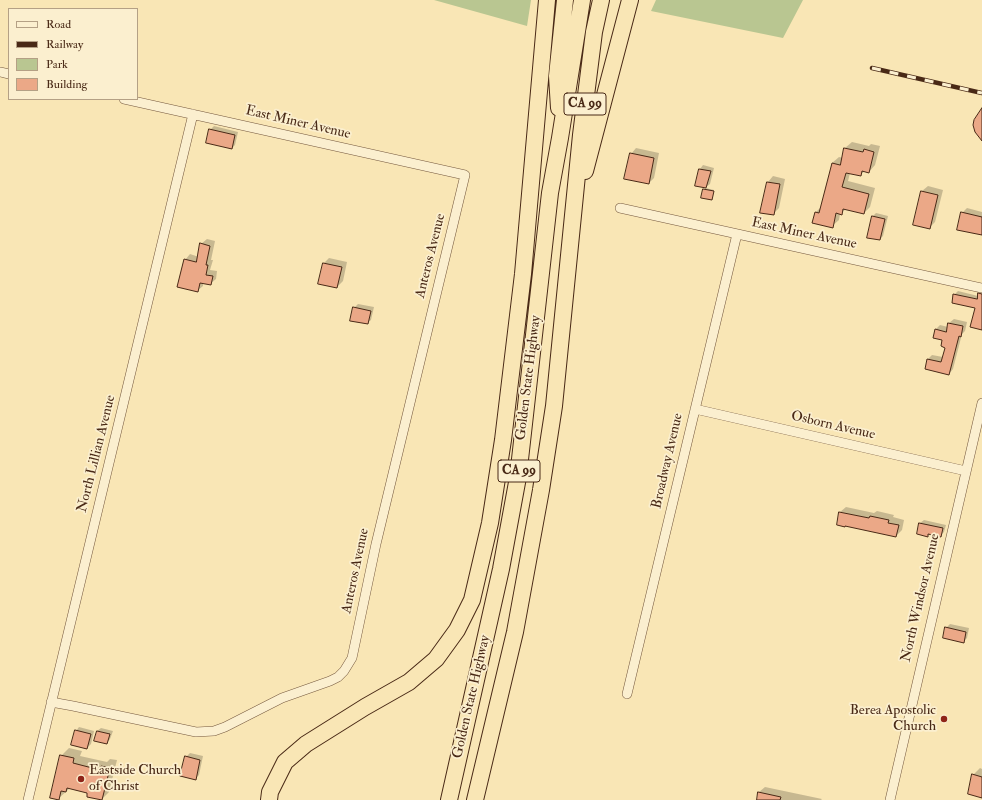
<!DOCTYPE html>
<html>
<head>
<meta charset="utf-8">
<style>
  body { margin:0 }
  #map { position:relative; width:982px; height:800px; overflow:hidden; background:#f9e6b5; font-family:"IM FELL Double Pica",serif }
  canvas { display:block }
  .legend { position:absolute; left:8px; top:8px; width:130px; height:92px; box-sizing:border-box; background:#fbefcf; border:1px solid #b4a085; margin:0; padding:5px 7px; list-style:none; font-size:12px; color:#492916 }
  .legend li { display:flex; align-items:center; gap:8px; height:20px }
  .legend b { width:20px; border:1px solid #b4a085 }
</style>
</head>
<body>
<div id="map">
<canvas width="982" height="800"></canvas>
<ul class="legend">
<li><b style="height:5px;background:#fbefcf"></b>Road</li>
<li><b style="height:5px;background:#492916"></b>Railway</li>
<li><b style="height:11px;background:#b9c691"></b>Park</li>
<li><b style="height:11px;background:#eba887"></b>Building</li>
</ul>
</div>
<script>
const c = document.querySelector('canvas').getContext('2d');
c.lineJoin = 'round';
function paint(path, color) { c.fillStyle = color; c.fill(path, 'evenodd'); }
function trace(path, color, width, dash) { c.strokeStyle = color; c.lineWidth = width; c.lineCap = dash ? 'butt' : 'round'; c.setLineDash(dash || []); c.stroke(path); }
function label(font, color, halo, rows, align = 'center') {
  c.font = font + ' "IM FELL Double Pica",serif'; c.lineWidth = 3.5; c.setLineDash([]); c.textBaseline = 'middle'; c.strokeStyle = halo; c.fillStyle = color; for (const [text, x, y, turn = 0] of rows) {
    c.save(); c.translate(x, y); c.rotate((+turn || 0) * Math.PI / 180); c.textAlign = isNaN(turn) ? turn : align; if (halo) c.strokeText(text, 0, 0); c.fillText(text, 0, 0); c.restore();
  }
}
const green = new Path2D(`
  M434 0H531L527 26Z
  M656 0H803L783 38 651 11Z`);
const shadow = new Path2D(`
  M214 126 238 132 235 145 232 148 210 130Z
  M852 142 869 146 871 144 880 146 875 165 869 172 865 171 860 175 850 173 848 181 875 188 870 207 864 213 846 209 840 214 839 220 832 226 814 222 816 212 822 206 832 163 839 157 843 158 845 148Z
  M636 148 659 153 654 178 649 183 631 154Z
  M703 165 714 168 710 184 706 187 696 185 700 169Z
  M773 176 785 179 779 208 773 214 762 212 768 182Z
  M928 186 943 190 935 222 929 228 922 191Z
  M706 188 714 190 711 199 704 190Z
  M967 208 982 212V233L962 213Z
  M876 213 888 216 883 236 880 239 872 217Z
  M207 239 215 241 211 260H213L210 270 217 271 216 279 210 284 203 282V286L197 291 185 260 190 254 199 257 201 244Z
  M329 258 347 262 343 281 337 287 324 263Z
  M958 291 982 297V329L976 307 954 295Z
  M358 304 374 307 371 320 367 323 354 308Z
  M954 319 967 322 965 331 962 334 953 369 949 374 928 359 932 355 943 357 946 347 944 339 936 329 940 325 948 327 949 323Z
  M846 507 874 513 877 511 894 515 893 517 904 520 902 530 896 536 840 512Z
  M924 520 946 525 944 532 941 535 930 533 927 535 918 533 920 523Z
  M950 624 969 628 967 638 964 641 946 628Z
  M79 727 94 731 91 744 87 748 76 731Z
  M101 728 113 731 110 739 107 743 97 731Z
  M69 748 82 751 80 756 107 762 110 759 117 760 109 792 102 799 89 792 70 788 58 799 61 756Z
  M190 753 203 756 199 775 195 779 186 757Z
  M980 768 982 769V797L973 775Z
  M765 787 822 799 821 800H758L759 792Z`);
const building = new Path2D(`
  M982 108V141L975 132 973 125 974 120Z
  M209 129 235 135 232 149 206 143Z
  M844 148 863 152 864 149 874 152 869 173 862 171 861 176 846 173 842 187 869 194 864 214 843 209 842 215 836 213 833 228 812 223 815 212 819 213 832 163 840 165Z
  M630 153 654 158 649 184 624 179Z
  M699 169 711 171 706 188 695 186Z
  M767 182 780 184 774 215 760 213Z
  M703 189 714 191 712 200 701 198Z
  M921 191 938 195 930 229 913 225Z
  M961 212 982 217V235L957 230Z
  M872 216 885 219 880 240 867 238Z
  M200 243 210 246 206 265H208L206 275 213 276 211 285 200 283 198 292 177 287 184 259 196 262Z
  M323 263 342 267 337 288 318 284Z
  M978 293 982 294V330L970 327 975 308 952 303 953 294 977 299Z
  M353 307 371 311 368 324 350 321Z
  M948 323 963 326 961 337 959 336 949 375 925 369 927 359 941 362 945 348 941 346 942 340 933 338 935 329 946 332Z
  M839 512 869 518 870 516 889 520 888 523 899 525 896 537 845 526V527L837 525Z
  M919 523 943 528 941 537 928 534V537L917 534Z
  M945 627 966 632 964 643 943 638Z
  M75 730 91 734 87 749 71 745Z
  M97 731 110 734 107 744 94 741Z
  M60 755 74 758 73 763 100 770 101 766 110 768 102 800 87 797V793L67 788 66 792 61 791 59 800 50 798Z
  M185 756 200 760 196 780 180 776Z
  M972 774 982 777V798L968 794Z
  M758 792 781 797 780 800H757Z`);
const minor = new Path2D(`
  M0 72 9 74
  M620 208 982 288
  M695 409 966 471
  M627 694 737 234
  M51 702 73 706 196 732 214 731 225 727 282 698 330 681 338 677 344 671 352 658 376 544 465 175 124 99
  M28 800 193 114
  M890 800 982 403`);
const motorway = new Path2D(`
  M559 108 557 76 565 0
  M585 171 630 0
  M269 800 270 792 285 762 306 744 365 707 409 682 436 659 457 630 472 600 490 523 503 440 523 274 547 0
  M449 800 501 569 518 477 550 193 560 138 582 0
  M475 800 515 632 541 490 554 406 581 135 594 32 601 0`);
const rail = new Path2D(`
  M872 68 982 93`);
const markers = [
  [944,719,4,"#8f2418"],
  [81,779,4,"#8f2418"]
];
const shields = [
  [585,104,42],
  [519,471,42]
];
const shieldNames = [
  ["CA 99",585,104],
  ["CA 99",519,471]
];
const streetNames = [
  ["East Miner Avenue",298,123,13],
  ["East Miner Avenue",804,234,12],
  ["Anteros Avenue",431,256,-76],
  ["Golden State Highway",529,378,-83],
  ["Osborn Avenue",833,426,13],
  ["North Lillian Avenue",97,454,-76],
  ["Broadway Avenue",668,461,-77],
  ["Anteros Avenue",356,571,-78],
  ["North Windsor Avenue",921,598,-77],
  ["Golden State Highway",472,697,-77]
];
const poiNames = [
  ["Berea Apostolic",936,711],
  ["Church",936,727],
  ["Eastside Church",89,771,"left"],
  ["of Christ",89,787,"left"]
];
paint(green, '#b9c691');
paint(shadow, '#0003');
paint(building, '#eba887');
trace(building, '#492916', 1);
trace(minor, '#75583e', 10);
trace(motorway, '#492916', 18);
trace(minor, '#fbefcf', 9);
trace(motorway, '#f9e6b5', 16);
trace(rail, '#492916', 4.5);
trace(rail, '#fbefcf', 3, [9]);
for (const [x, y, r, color] of markers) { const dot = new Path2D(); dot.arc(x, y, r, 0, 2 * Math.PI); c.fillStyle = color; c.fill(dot); trace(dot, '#fbefcf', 1.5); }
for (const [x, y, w] of shields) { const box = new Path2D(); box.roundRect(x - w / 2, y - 11, w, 22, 3); c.fillStyle = '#fbefcf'; c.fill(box); trace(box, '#492916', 1); }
label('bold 13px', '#492916', null, shieldNames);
label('14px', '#492916', '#fbefcf', streetNames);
label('14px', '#492916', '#fbefcf', poiNames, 'right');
</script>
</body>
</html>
